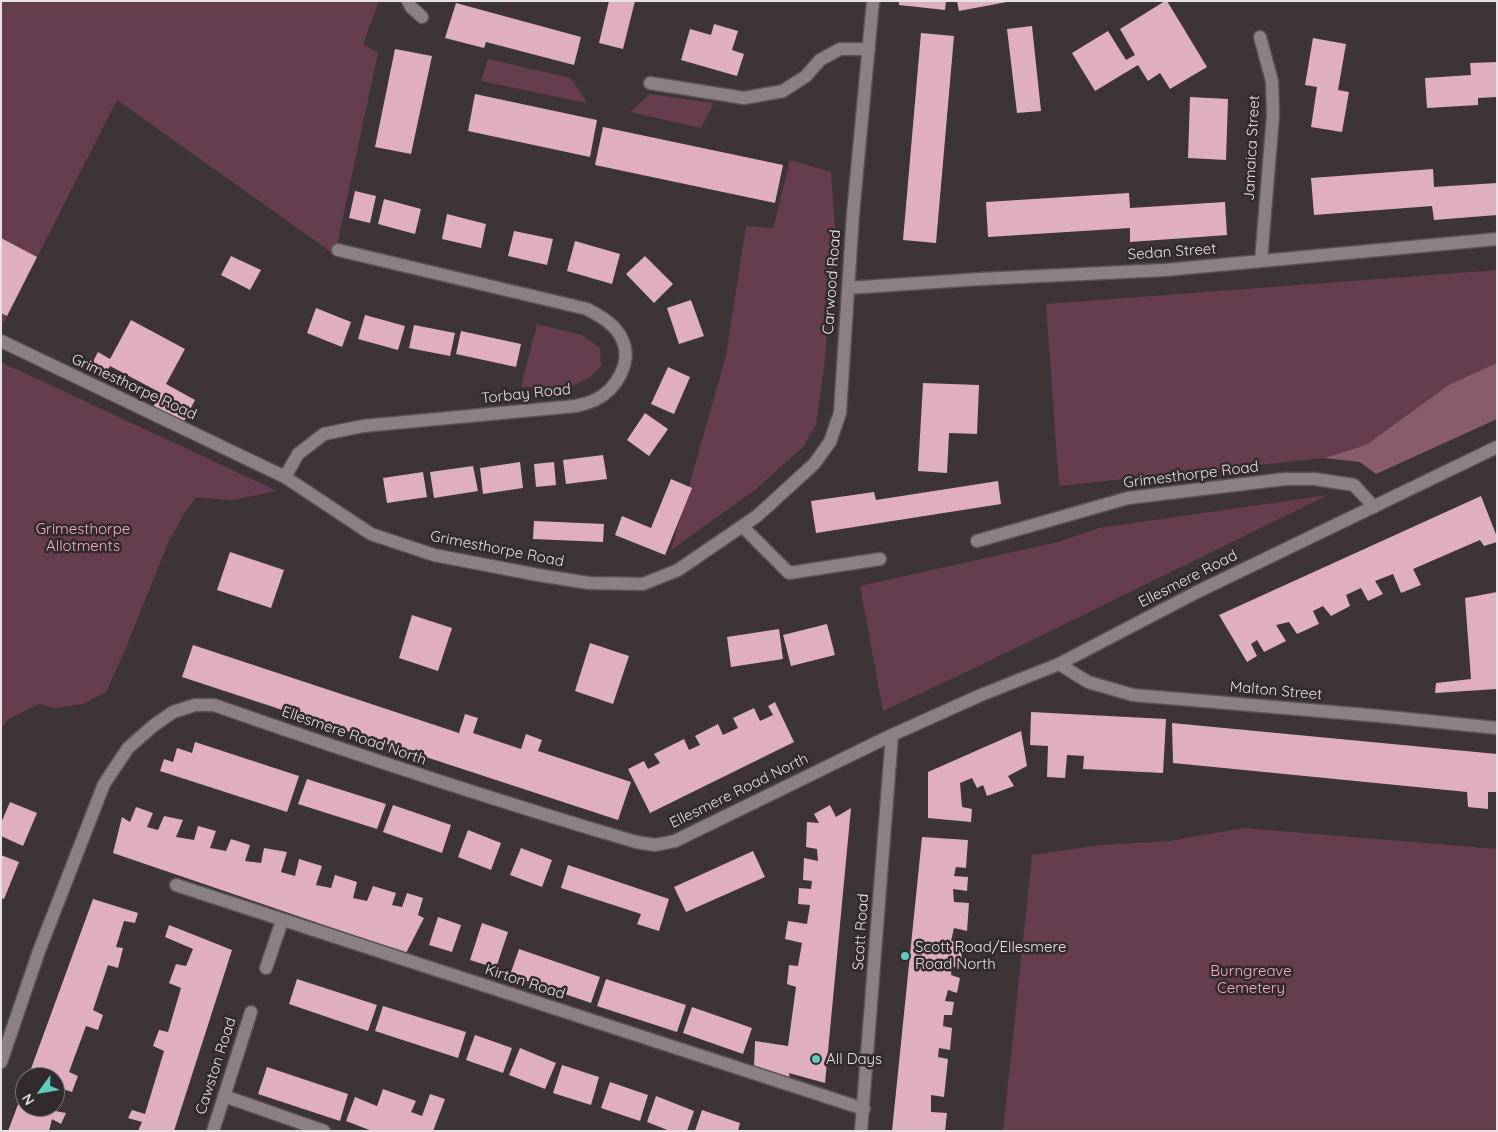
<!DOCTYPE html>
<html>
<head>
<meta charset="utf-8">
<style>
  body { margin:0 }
  #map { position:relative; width:1498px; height:1132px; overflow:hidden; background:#3c3437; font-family:Quicksand,sans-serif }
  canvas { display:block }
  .frame { position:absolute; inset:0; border:2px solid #e6e1e3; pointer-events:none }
  .north { position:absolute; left:15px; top:1067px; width:50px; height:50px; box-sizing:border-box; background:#322a2d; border:1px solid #7a7376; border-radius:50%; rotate:238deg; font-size:14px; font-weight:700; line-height:20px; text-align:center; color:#e6e1e3 }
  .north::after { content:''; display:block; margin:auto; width:18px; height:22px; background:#5bcebb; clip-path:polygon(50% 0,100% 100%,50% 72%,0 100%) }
</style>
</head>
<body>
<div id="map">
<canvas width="1498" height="1132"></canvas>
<div class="frame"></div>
<div class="north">N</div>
</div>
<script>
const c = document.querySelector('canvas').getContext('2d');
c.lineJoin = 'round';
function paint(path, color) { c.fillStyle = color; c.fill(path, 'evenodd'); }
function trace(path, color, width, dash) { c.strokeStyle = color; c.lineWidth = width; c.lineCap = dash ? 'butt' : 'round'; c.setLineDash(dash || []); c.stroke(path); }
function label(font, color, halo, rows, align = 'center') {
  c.font = font + ' Quicksand,sans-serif'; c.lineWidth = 5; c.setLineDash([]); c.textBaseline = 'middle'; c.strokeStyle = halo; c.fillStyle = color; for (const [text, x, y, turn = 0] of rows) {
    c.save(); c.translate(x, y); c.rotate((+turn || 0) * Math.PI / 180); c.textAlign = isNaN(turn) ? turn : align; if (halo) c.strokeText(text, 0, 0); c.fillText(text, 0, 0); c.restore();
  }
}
const green = new Path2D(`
  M1 1H379L363 44 378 53 335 255 117 100 1 328Z
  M488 59 571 78 587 103 481 81Z
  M650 94 714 103 701 128 630 112Z
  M790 160 831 172 835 228 825 360 816 425 803 447 756 489 671 550 726 355 746 226 773 228Z
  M1497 270V363L1450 384 1366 445 1324 458 1059 486 1046 304Z
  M537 324 582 335 600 348 601 366 589 378 572 386 521 387Z
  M1 362 277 491 232 500 191 497 196 498 185 512 169 541 122 657 106 692 83 704 55 708 39 704 8 719 1 729Z
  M1328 495 981 665 883 711 860 586 1058 542 1099 528Z
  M1244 828 1497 849V1131H1003L1032 855 1101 845 1169 841Z`);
const forest = new Path2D(`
  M1497 363V419L1376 474 1360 462 1324 458 1366 445 1450 384Z`);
const building = new Path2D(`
  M609 1H635L623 49 599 43Z
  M899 1H946L945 10 899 5Z
  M957 1H1006L1007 2 959 11Z
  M1165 1H1167L1207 67 1170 89 1160 73 1148 81 1138 65 1095 91 1072 53 1108 31 1126 60 1135 55 1120 29Z
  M456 3 581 37 574 65 486 42 484 48 445 38Z
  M714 24 738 31 732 50 744 54 737 76 681 60 690 29 711 35Z
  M1032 26 1041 111 1017 113 1007 29Z
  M921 33 954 36 936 243 903 240Z
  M1313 38 1346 44 1338 90 1349 92 1342 132 1311 127 1317 87 1305 85Z
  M395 49 432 56 411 154 375 147Z
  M1497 62V97L1478 98V105L1427 108 1425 78 1471 75 1470 63Z
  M475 94 597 120 590 157 468 131Z
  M1190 97 1228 99 1226 160 1188 158Z
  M603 127 783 165 775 203 595 165Z
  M1433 169 1434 187 1497 183V215L1434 220 1432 206 1314 215 1311 178Z
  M355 191 376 196 370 223 349 218Z
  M1129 193 1130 208 1225 202 1227 235 1130 242V228L988 237 986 202Z
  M384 199 421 209 415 234 378 224Z
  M447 214 486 224 481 248 442 239Z
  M514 231 553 239 547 265 508 256Z
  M1 238 37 257 7 316 1 313Z
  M575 241 620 254 612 284 567 271Z
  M231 256 261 270 250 290 221 275Z
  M645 256 673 284 654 303 626 274Z
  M691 300 704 336 679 344 667 308Z
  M316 308 351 322 342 347 307 333Z
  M365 315 405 326 398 350 358 339Z
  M131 320 185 349 166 384 195 400 182 425 152 409 161 393 110 366 103 379 88 371 98 352 110 359Z
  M414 325 455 333 450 356 409 348Z
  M461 331 521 344 516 367 456 354Z
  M668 367 690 377 674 414 651 404Z
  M923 383 979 385 977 434 949 433 947 473 918 471Z
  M645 413 668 429 649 456 627 440Z
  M603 455 607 479 566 484 563 460Z
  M520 462 523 488 483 494 480 468Z
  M554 462 556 485 536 487 534 464Z
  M473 466 478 491 434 498 430 472Z
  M423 472 427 497 387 503 383 478Z
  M671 479 692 488 665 555 615 535 622 516 651 528Z
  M998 481 1001 504 816 533 811 501 874 492 876 500Z
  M1481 496 1497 537V542L1484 546 1480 540 1413 569 1421 585 1401 593 1393 574 1375 581 1383 594 1368 601 1361 588 1346 595 1350 606 1331 616 1323 606 1313 611 1319 624 1297 634 1289 622 1276 625 1286 641 1264 652 1257 640 1251 644 1257 656 1247 662 1219 615Z
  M534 521 604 524 603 542 533 539Z
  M230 552 284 570 271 608 217 590Z
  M1497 592V689L1435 693 1436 683 1471 679 1465 598Z
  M412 615 452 628 438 671 399 658Z
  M827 624 835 655 791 666 783 635Z
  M779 629 783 659 731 667 727 637Z
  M590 643 629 656 613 704 575 691Z
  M193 645 459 733 465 714 478 718 473 733 521 749 526 734 542 740 538 751 631 782 618 820 182 677Z
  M775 702 794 742 650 813 628 769 644 761 648 769 660 763 654 754 684 739 689 750 700 745 695 736 718 724 723 735 738 728 733 718 754 708 760 721 773 715 768 706Z
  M1031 712 1166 719 1163 773 1083 769 1084 756 1067 755 1065 778 1047 777 1048 746 1030 745Z
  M1172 723 1497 754V792H1488V809L1468 807 1467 792 1173 763Z
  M1021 731 1027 766 1008 776 1014 786 987 796 983 785 977 788 972 778 960 783 962 807 972 809 971 822 928 818V772Z
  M195 742 299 776 287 812 160 771 164 759 173 762 177 748 192 753Z
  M307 779 386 804 377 829 298 804Z
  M10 802 37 813 23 846 1 836V823Z
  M393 805 451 825 442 853 383 832Z
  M830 805 836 817 851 808 825 1083 789 1073 790 1080 754 1068 755 1041 788 1046 796 987 787 984 789 965 798 966 802 943 785 939 788 921 807 924 810 905 798 904 799 888 811 889 812 881 803 880 804 858 818 861 817 849 806 847 807 822 819 823 814 814Z
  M136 807 153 813 147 827 158 830 164 816 183 820 176 837 194 840 198 826 216 831 210 848 226 851 231 839 250 845 245 861 261 863 264 848 287 852 281 872 295 876 299 859 322 866 316 885 331 888 335 875 357 882 353 898 367 901 373 886 396 893 392 905 402 907 407 893 423 898 418 915 424 918 406 953 113 853 122 817 130 822Z
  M468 830 501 843 491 870 458 857Z
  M922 837 968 840 966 868 956 867 954 876 968 877 967 891 953 889 954 902 969 903 967 931 954 928 951 941 962 942 961 968 952 967 951 975 960 978 957 993 948 990 945 1001 954 1002 952 1015H944L943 1026 952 1028 950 1050 939 1048 938 1057 948 1059 944 1097 931 1095V1112L947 1113 945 1131H892Z
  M521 848 552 860 542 887 510 875Z
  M753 851 765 877 686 912 674 887Z
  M1 855 19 862 4 899 1 898Z
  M568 865 669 899 659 931 637 924 641 914 561 888Z
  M93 899 138 913 135 923 124 921 116 947 123 948 118 968 108 965 93 1010 103 1015 98 1030 86 1026 69 1072 78 1076 72 1092 63 1089 55 1111 66 1113 61 1124 52 1119 49 1131H8L25 1086V1107H55V1077H28Z
  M438 917 461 925 452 952 429 945Z
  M482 923 508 932 496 968 470 960Z
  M169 925 232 950 174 1131H138L142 1122 128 1118 132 1110 145 1114 164 1051 153 1046 159 1030 168 1032 181 988 169 983 176 964 186 966 193 949 165 937Z
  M519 949 600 977 591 1003 510 975Z
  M297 979 377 1005 368 1031 289 1004Z
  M606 979 686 1005 677 1032 597 1006Z
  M383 1006 466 1032 458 1058 375 1031Z
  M692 1007 752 1028 743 1054 683 1033Z
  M475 1035 512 1048 503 1073 466 1060Z
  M520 1048 556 1063 545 1089 509 1075Z
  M562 1065 599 1077 591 1105 553 1093Z
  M267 1067 348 1094 340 1121 258 1094Z
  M610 1082 648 1095 640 1121 601 1108Z
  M383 1089 416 1101 411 1112 422 1116 430 1094 445 1099 433 1131H372L346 1121 355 1097 377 1106Z
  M656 1096 694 1111 687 1131H670L647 1122Z
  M702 1110 740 1123 738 1131H695Z`);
const street = new Path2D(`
  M408 1 411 7 422 17
  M1260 37 1272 81 1273 115 1261 261
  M650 83 744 98 783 91 806 76 820 60 840 49H869
  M848 288 980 279 1165 270 1497 239
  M1 341 285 477 371 534 434 555 538 575 589 583 643 584 678 570 757 516 814 464 830 442 840 413 853 214 873 1
  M285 477 298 454 324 434 363 426 576 406C582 404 589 403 595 400 616 390 633 362 622 339 615 324 600 316 587 309L338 250
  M742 526 789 573 880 559
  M977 541 1128 498 1285 479H1315L1354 485 1374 507
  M1059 664 1088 682 1133 695 1379 716 1497 728
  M176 885 864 1109
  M266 968 282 921
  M1 1062 39 951 104 784 128 748 153 726 173 712 195 705H214C354 754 493 800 636 842L655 845 675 841 892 735 981 695 1059 664 1197 592 1497 447
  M224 1096 324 1131
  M213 1131 251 1012
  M861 1131 892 735`);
const markers = [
  [905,956,5,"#5bcebb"],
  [816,1059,5,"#5bcebb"]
];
const streetNames = [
  ["Jamaica Street",1252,148,-87],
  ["Sedan Street",1172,252,-4],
  ["Carwood Road",832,282,-86],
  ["Grimesthorpe Road",134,387,25],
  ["Torbay Road",526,394,-6],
  ["Grimesthorpe Road",1191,475,-7],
  ["Grimesthorpe Road",497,549,11],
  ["Ellesmere Road",1188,579,-27],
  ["Malton Street",1276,691,5],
  ["Ellesmere Road North",354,736,19],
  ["Ellesmere Road North",739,791,-26],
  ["Scott Road",861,932,-86],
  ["Kirton Road",525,982,18],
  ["Cawston Road",216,1066,-72]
];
const parkNames = [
  ["Grimesthorpe",83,529],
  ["Allotments",83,546],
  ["Burngreave",1251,971],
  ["Cemetery",1251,988]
];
const poiNames = [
  ["Scott Road/Ellesmere",915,947],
  ["Road North",915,964],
  ["All Days",826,1059]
];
paint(green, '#663d4e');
paint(forest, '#885b6d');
paint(building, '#e0aec1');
trace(street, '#5a5255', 15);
trace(street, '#8b8184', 12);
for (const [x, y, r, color] of markers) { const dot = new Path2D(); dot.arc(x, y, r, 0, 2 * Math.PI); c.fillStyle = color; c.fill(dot); trace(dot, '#322a2d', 2); }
label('15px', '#e6e1e3', '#322a2d', streetNames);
label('15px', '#f5acc8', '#322a2d', parkNames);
label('15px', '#e6e1e3', '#322a2d', poiNames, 'left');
</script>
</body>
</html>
